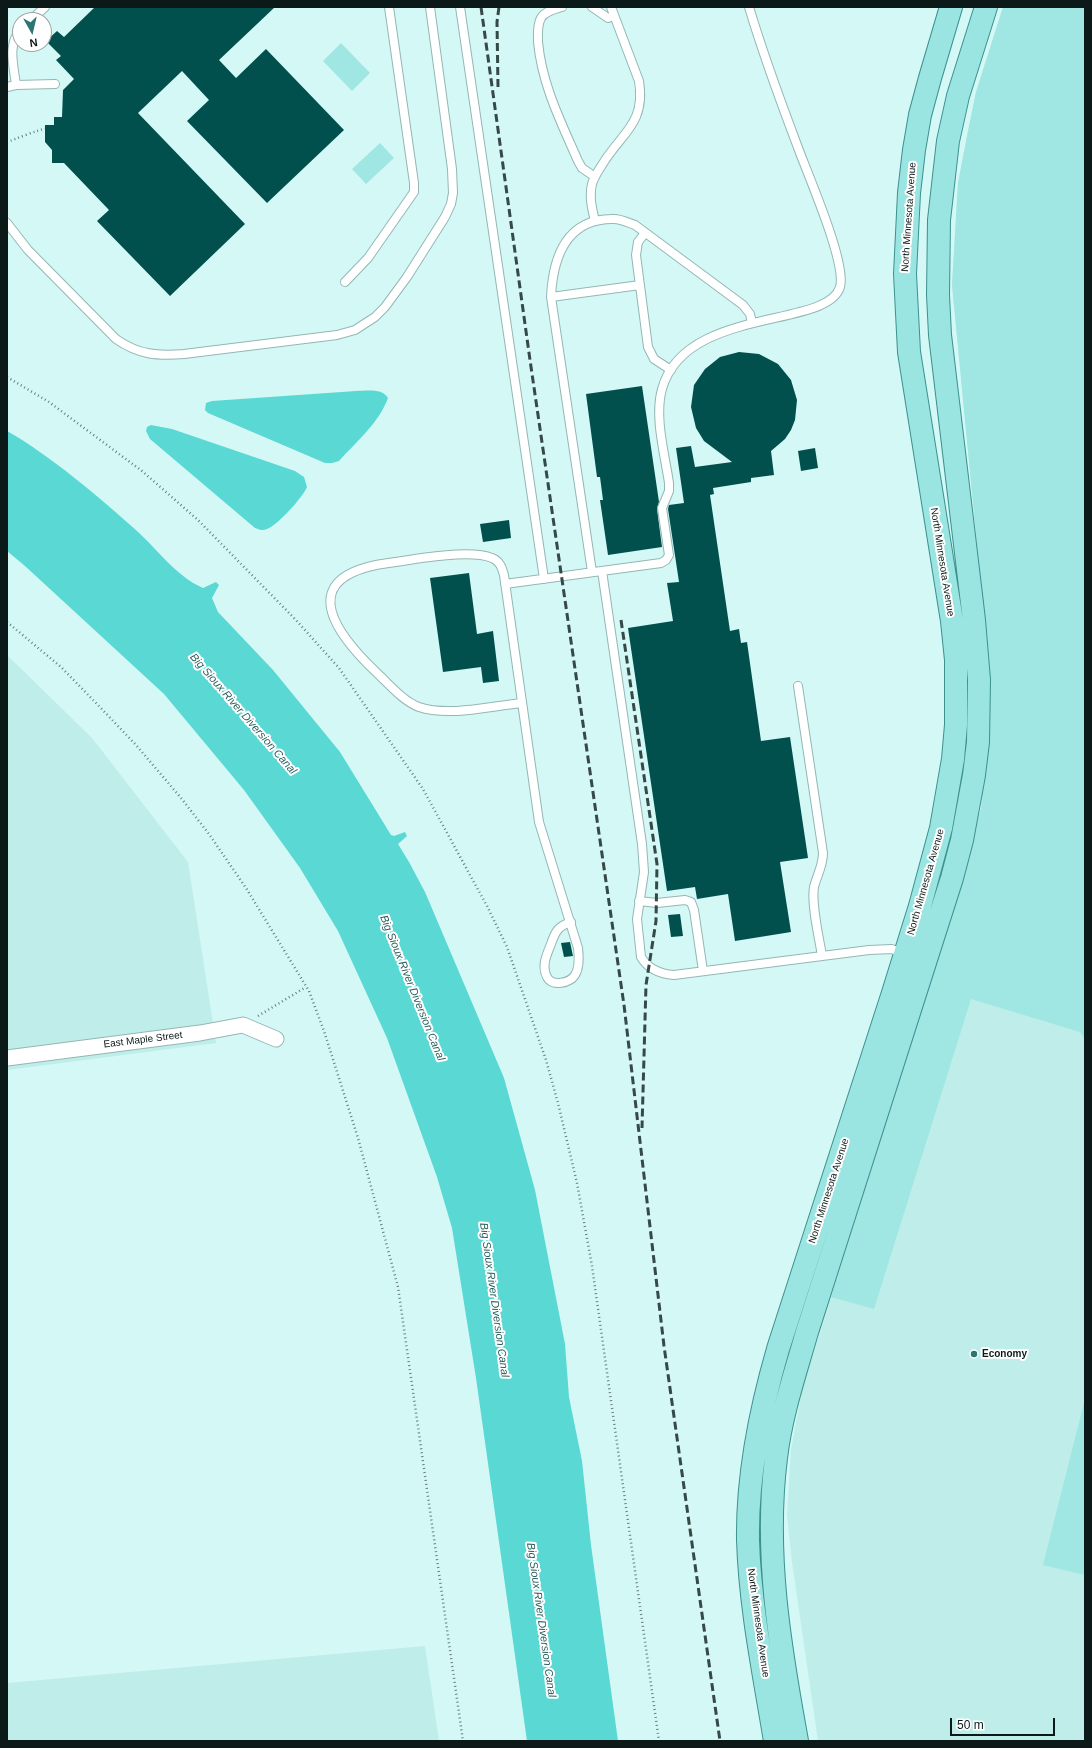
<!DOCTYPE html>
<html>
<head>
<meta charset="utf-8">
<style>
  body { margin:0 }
  #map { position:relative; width:1092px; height:1748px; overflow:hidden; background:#d3f8f5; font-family:Arial,sans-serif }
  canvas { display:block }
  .frame { position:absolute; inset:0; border:8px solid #0c1919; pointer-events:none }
  .north { position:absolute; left:12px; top:12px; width:40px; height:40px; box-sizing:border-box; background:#fff; border:1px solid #9ea3a3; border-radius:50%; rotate:172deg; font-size:11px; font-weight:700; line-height:16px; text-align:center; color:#0c1919 }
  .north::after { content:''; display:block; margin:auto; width:14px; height:18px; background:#2c7573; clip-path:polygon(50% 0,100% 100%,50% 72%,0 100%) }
  .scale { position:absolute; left:950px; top:1718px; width:105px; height:18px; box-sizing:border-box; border:2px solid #0c1919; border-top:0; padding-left:5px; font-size:12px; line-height:14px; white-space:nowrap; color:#0c1919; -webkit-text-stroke:3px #fff; paint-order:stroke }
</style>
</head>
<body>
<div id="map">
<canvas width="1092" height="1748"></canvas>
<div class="frame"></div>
<div class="north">N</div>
<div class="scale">50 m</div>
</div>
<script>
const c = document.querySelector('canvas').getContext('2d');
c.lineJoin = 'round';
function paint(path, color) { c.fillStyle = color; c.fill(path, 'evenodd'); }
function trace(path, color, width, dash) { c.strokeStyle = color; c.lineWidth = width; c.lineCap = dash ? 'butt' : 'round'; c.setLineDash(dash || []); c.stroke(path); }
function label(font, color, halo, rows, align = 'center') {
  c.font = font + ' Arial,sans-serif'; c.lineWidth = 4; c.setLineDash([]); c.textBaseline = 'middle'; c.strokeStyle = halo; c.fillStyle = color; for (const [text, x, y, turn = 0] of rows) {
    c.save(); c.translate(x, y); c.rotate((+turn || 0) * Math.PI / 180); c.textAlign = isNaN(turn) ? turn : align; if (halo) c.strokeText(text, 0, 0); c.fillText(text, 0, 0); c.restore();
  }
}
const built = new Path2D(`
  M1003 7H1085V1741H818L792 1562 787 1515 791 1450 802 1390 960 886 981 808 985 763 984 618 952 285 958 183 968 131 976 92Z
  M7 655 92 738 188 862 216 1043 7 1070Z
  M425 1646 439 1741H7V1683Z`);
const green = new Path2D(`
  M1003 7H1085V1039L1080 1032 971 999 874 1309 831 1297 960 886 981 808 985 763 984 618 952 285 958 183 968 131 976 92Z
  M341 43 370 73 352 91 323 61Z
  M380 143 394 158 366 184 352 169Z
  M1085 1399V1575L1043 1565Z`);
const water = new Path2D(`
  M356 391C367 391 382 388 388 398 379 423 356 442 339 461L332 463H325L208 413 205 410 206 403 212 401Z
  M151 425 172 429 295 471 304 477 307 487C303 497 278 525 267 529 263 531 260 530 255 528L150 439 146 431 147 427Z
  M7 431C51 456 99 497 137 531 158 550 176 576 203 588L216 582 219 585 212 598 218 612 273 670 340 752 391 835 394 836 405 832 407 836 398 844 409 862 425 892 504 1078 535 1190 565 1344 569 1397 582 1461 591 1545 618 1741H527L476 1378 452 1228 437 1177 387 1038 338 931 300 868 244 790 164 694 25 566 7 551Z`);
const building = new Path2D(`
  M95 7H275L219 60 236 78 266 49 344 130 267 203 187 121 209 100 182 71 138 113 245 224 170 296 97 221 109 210 64 163H52V150L45 142V125H54V117H62L63 90 74 79 56 60 61 56 46 41 57 31 64 37Z
  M739 352 759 354 778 364 791 380 797 400 795 420 791 430 785 439 771 451 774 475 751 478V482L713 488 714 494 710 495 730 631 739 629 741 643 747 642 761 741 790 737 808 858 780 862 791 932 735 941 728 894 697 899 695 887 667 891 628 628 673 621 667 583 679 582 668 509 669 505 684 503 676 448 691 446 695 467 732 462 704 441 696 428 691 407 694 385 705 369 720 357Z
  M642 386 659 502 657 509 662 547 608 555 600 500H603L600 477H597L586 394Z
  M815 448 818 468 801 471 798 451Z
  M509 520 511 538 483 542 480 524Z
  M469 573 477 634 493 631 499 681 483 683 481 667 443 672 430 578Z
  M680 914 683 936 671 937 668 915Z
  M570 942 573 956 564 957 561 943Z`);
const path = new Path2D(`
  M7 142C13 140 40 129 45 129
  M7 377 49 402 142 471 198 520 295 619 339 668 423 789 487 906 507 947 546 1060 558 1103 577 1183 592 1266 659 1741
  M7 622 61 667 96 703 136 745 181 798 209 834 246 888 309 991 324 1031 358 1138 398 1287 463 1741
  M258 1016 306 987`);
const lane = new Path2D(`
  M460 7 544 579
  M562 7C555 9 545 11 541 18 537 25 538 34 538 42 542 85 561 122 578 161L582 168 595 177
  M592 7 608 18 614 16
  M31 20 45 7
  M16 85C14 68 7 44 20 31
  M7 87 16 85 55 84
  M595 221C592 209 589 197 592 184 594 177 598 171 602 165 621 133 646 124 639 81L611 7
  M7 223 28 250 116 339C139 355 157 356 184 354L337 335 355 330 375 317 385 307 407 277 445 217 451 204 453 193 452 169 430 7
  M645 233 638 242 636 255 648 347 654 359 671 370
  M345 282 368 258 414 192V183L389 7
  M551 297 640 285
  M602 571 642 844 644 872 637 919 641 957C648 969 661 974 674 975L869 950 892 949 904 954
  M592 572 551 297C553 256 567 218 614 219 621 219 629 223 635 225L743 305 750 314 752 323
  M505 584 661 563 666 560 669 555 662 508 669 491V483C665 455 654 417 662 389 685 306 828 329 840 287 847 263 807 173 797 145 780 100 763 54 749 7
  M798 686 823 853C823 866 817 875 814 887 811 904 819 937 822 956
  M522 703C491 706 449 717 419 707 403 701 390 685 377 673 339 637 295 582 376 565 404 561 468 548 492 558 500 561 502 568 504 575L539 822 578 948C579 956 580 967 575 975 570 983 552 987 547 977 541 966 547 954 551 944 555 932 558 926 571 922
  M639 901 657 903 685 900 691 902 694 910 703 971`);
const street = new Path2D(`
  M7 1058 200 1033 243 1025 276 1039`);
const primary = new Path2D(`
  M775 1741C764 1674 750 1607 748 1540 747 1475 760 1411 778 1349L893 993 920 906 941 828 953 759 956 725V660L952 621 909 352 905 274 909 193 914 150 920 115 930 78 951 7
  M797 1741C780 1648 764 1553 776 1458 781 1415 795 1374 807 1332L952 878 962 840 974 775 978 742 979 680 974 620 940 335 938 295 939 220 948 141 958 96 986 7`);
const rail = new Path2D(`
  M481 7 530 360 624 1005 664 1346 720 1741
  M498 87 497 22 499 7
  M621 620 657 864 656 921 646 985 642 1128`);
const markers = [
  [974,1354,4,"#2c7573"]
];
const streetNames = [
  ["North Minnesota Avenue",909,217,-86],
  ["North Minnesota Avenue",942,562,81],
  ["North Minnesota Avenue",926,882,-74],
  ["East Maple Street",143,1040,-7],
  ["North Minnesota Avenue",829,1191,-72],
  ["North Minnesota Avenue",758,1623,82]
];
const poiNames = [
  ["Economy",982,1354]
];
const waterNames = [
  ["Big Sioux River Diversion Canal",243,714,49],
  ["Big Sioux River Diversion Canal",412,988,68],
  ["Big Sioux River Diversion Canal",494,1300,82],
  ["Big Sioux River Diversion Canal",541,1620,82]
];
paint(built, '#beedea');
paint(green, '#a0e6e3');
paint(water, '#5ad8d3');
paint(building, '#01504e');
trace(lane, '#94b7b5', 10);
trace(street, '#94b7b5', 17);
trace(primary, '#3c918e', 24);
trace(path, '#68807f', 2.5, [1, 3]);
trace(lane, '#fff', 8);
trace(street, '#fff', 15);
trace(primary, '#9ae4e1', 22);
trace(rail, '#364847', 3, [8, 4]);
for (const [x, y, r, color] of markers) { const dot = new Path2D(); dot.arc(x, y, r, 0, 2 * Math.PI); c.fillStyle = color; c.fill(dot); trace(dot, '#fff', 1.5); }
label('10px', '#0c1919', '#fff', streetNames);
label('bold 10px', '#0c1919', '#fff', poiNames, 'left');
label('italic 11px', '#2a5f5d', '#fff', waterNames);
</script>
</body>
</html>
